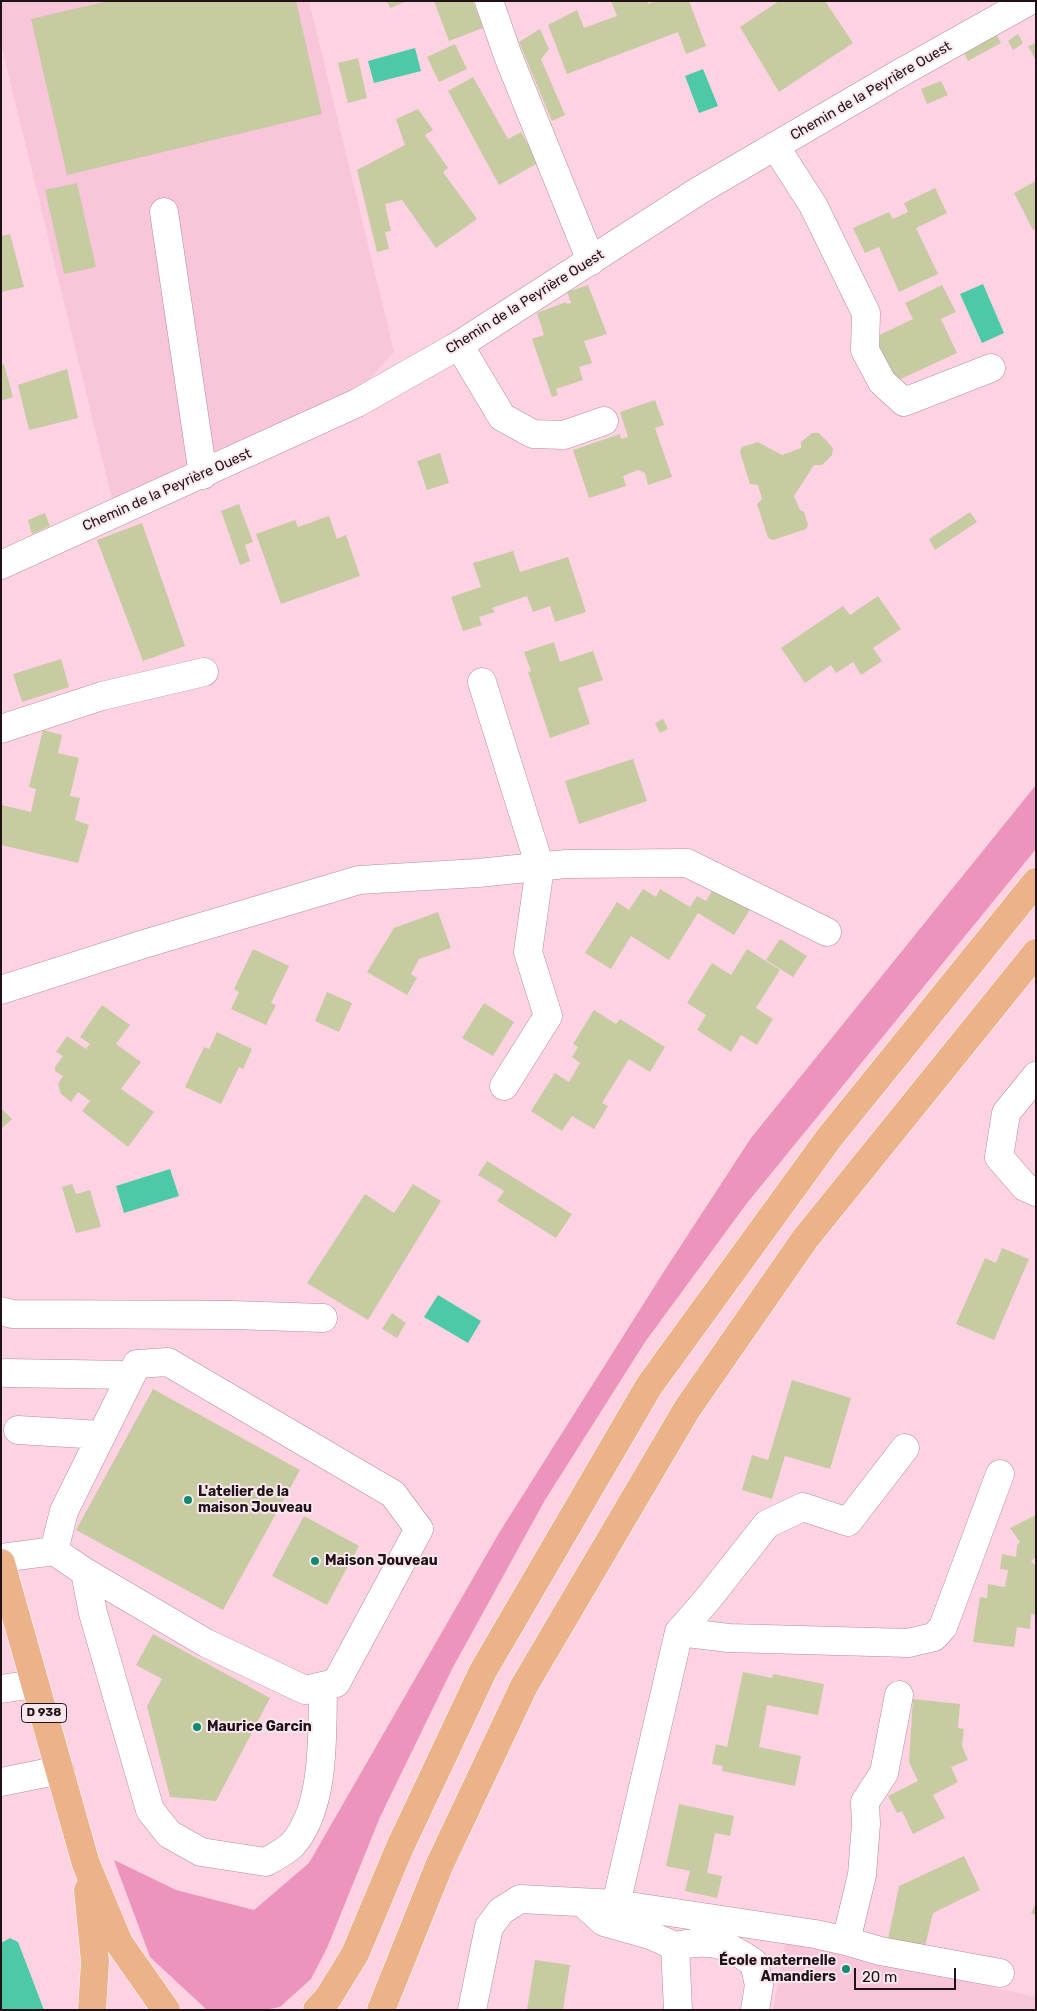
<!DOCTYPE html>
<html>
<head>
<meta charset="utf-8">
<style>
  body { margin:0 }
  #map { position:relative; width:1037px; height:2011px; overflow:hidden; background:#fdd2e3; font-family:Rubik,sans-serif }
  canvas { display:block }
  .frame { position:absolute; inset:0; border:2px solid #201218; pointer-events:none }
  .scale { position:absolute; left:854px; top:1968px; width:102px; height:22px; box-sizing:border-box; border:2px solid #201218; border-top:0; padding-left:6px; font-size:15px; line-height:18px; white-space:nowrap; color:#201218; -webkit-text-stroke:4px #f9e7ee; paint-order:stroke }
</style>
</head>
<body>
<div id="map">
<canvas width="1037" height="2011"></canvas>
<div class="frame"></div>
<div class="scale">20 m</div>
</div>
<script>
const c = document.querySelector('canvas').getContext('2d');
c.lineJoin = 'round';
function paint(path, color) { c.fillStyle = color; c.fill(path, 'evenodd'); }
function trace(path, color, width, dash) { c.strokeStyle = color; c.lineWidth = width; c.lineCap = dash ? 'butt' : 'round'; c.setLineDash(dash || []); c.stroke(path); }
function label(font, color, halo, rows, align = 'center') {
  c.font = font + ' Rubik,sans-serif'; c.lineWidth = 4; c.setLineDash([]); c.textBaseline = 'middle'; c.strokeStyle = halo; c.fillStyle = color; for (const [text, x, y, turn = 0] of rows) {
    c.save(); c.translate(x, y); c.rotate((+turn || 0) * Math.PI / 180); c.textAlign = isNaN(turn) ? turn : align; if (halo) c.strokeText(text, 0, 0); c.fillText(text, 0, 0); c.restore();
  }
}
const built = new Path2D(`
  M1 1H309L394 352 366 383 114 507 1 44Z
  M785 1942 1036 1997V2010H773Z`);
const green = new Path2D(`
  M1036 785V849L747 1203 645 1342 545 1500 452 1669 380 1817 327 1948 311 1979 280 2007 264 2010H207L150 1957 114 1860 176 1890 254 1910 309 1863 499 1533 663 1273 751 1138Z`);
const water = new Path2D(`
  M415 48 421 71 374 83 368 61Z
  M703 69 718 106 699 113 685 76Z
  M983 284 1004 333 982 343 960 294Z
  M170 1169 179 1196 124 1213 116 1186Z
  M438 1295 481 1321 468 1343 424 1317Z
  M10 1938 18 1942 44 2010H1V1943Z`);
const building = new Path2D(`
  M108 1H296L322 114 67 175 31 19Z
  M387 1H407L390 8Z
  M434 1H473L483 28 449 41Z
  M611 1H648V4L655 1H689L706 46 686 54 678 32 567 74 548 25 577 10 584 28 617 16Z
  M779 1H825L853 43 779 92 740 27Z
  M540 29 549 49 541 59 565 115 552 121 519 42Z
  M996 34 1001 43 968 61 964 52Z
  M1018 34 1023 43 1013 50 1008 41Z
  M1036 43V61L1028 46Z
  M455 44 467 69 439 82 427 57Z
  M358 58 367 98 348 103 338 63Z
  M473 77 508 139 521 132 538 163 499 185 448 91Z
  M941 81 948 95 927 104 921 89Z
  M418 109 433 130 425 135 448 168 443 172 477 219 436 248 402 200 385 204 391 231 385 232 389 249 377 252 357 170 405 145 396 119Z
  M1036 181V229L1033 230 1014 193Z
  M77 183 96 267 64 274 45 190Z
  M935 188 947 213 916 228 938 274 899 292 879 247 865 253 853 228 889 212 893 219 908 212 904 203Z
  M10 234 24 287 1 292V236Z
  M588 285 607 334 584 341 592 363 579 367 583 380 556 389 558 395 552 397 532 339 544 335 537 313 566 302 567 304 571 303 567 292Z
  M942 285 956 312 941 319 957 353 892 383 871 339 913 319 905 303Z
  M4 364 13 397 1 401V365Z
  M67 369 78 418 29 430 18 385Z
  M655 400 664 425 655 428 672 477 648 485 645 473 638 470 623 476 626 486 589 498 573 450 620 434 621 439 628 437 620 412Z
  M812 433H819L833 448 832 455 822 465H814L794 496 800 510 804 512 808 525 806 529 773 540 768 538 757 504 762 499 758 485 750 484 740 452 742 447 758 442 782 455 801 448V442Z
  M440 453 449 483 427 490 417 461Z
  M239 504 253 542 245 545 250 561 240 565 221 511Z
  M970 512 977 522 935 550 929 539Z
  M45 513 50 526 32 534 28 520Z
  M329 516 337 539 346 535 360 576 281 604 256 534 295 520 298 527Z
  M142 523 185 646 143 661 97 540Z
  M513 551 520 572 568 557 586 612 555 622 550 606 533 612 527 596 492 608 495 612 479 617 482 625 463 631 451 597 481 587 473 563Z
  M878 596 901 629 873 648 882 661 861 675 853 662 836 673 831 665 805 683 781 648 843 606 850 615Z
  M554 642 560 662 593 651 603 680 578 688 590 724 550 738 528 672 531 671 524 652Z
  M61 659 69 687 22 702 13 674Z
  M663 719 668 729 660 733 655 723Z
  M43 730 62 735 58 753 79 758 70 796 80 798 75 820 89 825 78 863 1 845 2 805 31 812 36 789 29 787Z
  M633 759 647 801 579 824 565 781Z
  M717 883 756 900 734 935 698 913 669 960 631 936 611 969 585 953 617 902 629 910 643 889 656 897 660 889 690 907 697 896 706 901Z
  M438 912 451 948 419 959 411 974 417 978 407 995 367 972 394 928Z
  M780 939 807 956 793 977 766 960Z
  M253 949 289 966 271 1003 276 1005 266 1025 231 1009 239 992 234 989Z
  M747 949 780 970 756 1008 773 1019 757 1045 741 1035 731 1052 697 1030 706 1015 687 1003 712 963 731 975Z
  M327 992 352 1003 339 1032 315 1021Z
  M484 1003 514 1022 493 1056 462 1038Z
  M102 1005 130 1025 116 1044 141 1062 121 1089 154 1112 128 1147 82 1111 90 1101 78 1092 71 1102 61 1094 58 1084 63 1076 55 1071V1067L63 1056 56 1052 67 1036 86 1049 90 1044 80 1037Z
  M594 1010 616 1024 620 1019 665 1047 650 1072 629 1059 602 1103 608 1106 594 1129 572 1116 562 1131 531 1111 555 1073 569 1082 580 1063 572 1057 578 1047 573 1044Z
  M217 1032 252 1049 243 1069 239 1067 221 1104 185 1087 204 1047 209 1049Z
  M1 1108 12 1119 1 1129Z
  M487 1161 572 1214 556 1238 497 1201 504 1191 478 1175Z
  M72 1184 76 1194 90 1190 101 1227 76 1233 62 1187Z
  M413 1184 441 1201 368 1320 307 1283 365 1194 394 1213Z
  M1002 1248 1029 1259 994 1340 956 1324 985 1258 996 1263Z
  M392 1313 406 1323 397 1338 382 1329Z
  M792 1380 851 1398 830 1469 785 1456 772 1499 742 1490 752 1455 768 1460Z
  M153 1389 300 1470 223 1610 76 1530Z
  M1036 1515V1557L1031 1561 1036 1566V1615L1031 1614 1030 1629 1017 1627 1014 1647 973 1642 980 1597 987 1598 988 1584 1005 1587 1008 1570 1000 1569 1002 1554 1016 1557 1017 1545 1020 1542 1010 1528Z
  M304 1516 359 1546 327 1605 272 1576Z
  M153 1634 270 1698 216 1801 170 1797 147 1706 162 1679 136 1665Z
  M743 1672 772 1678 773 1674 824 1684 818 1715 767 1705 759 1747 801 1756 795 1786 722 1771 723 1766 712 1764 716 1744 727 1747Z
  M913 1699 960 1704 958 1728 964 1729 962 1746 968 1760 951 1767 958 1782 933 1795 945 1818 913 1834 902 1811 897 1813 888 1796 918 1781 909 1762Z
  M679 1804 734 1816 730 1836 715 1833 707 1873 722 1876 717 1898 685 1891 690 1871 666 1866Z
  M964 1856 980 1890 933 1913 925 1946 888 1939 899 1886Z
  M1036 1903V1915L1031 1913Z
  M535 1960 570 1965 563 2010H527Z`);
const minor = new Path2D(`
  M489 1 508 56 591 261
  M775 146 813 205 866 313 865 350 882 382 904 402 991 368
  M164 212 203 475
  M459 345 502 417 533 434 564 435 604 421
  M1 565 357 403 459 345 700 190 902 72 1029 1
  M482 682 540 867 528 952 548 1016 504 1086
  M1 729 102 696 204 672
  M1 990 144 944 359 880 478 873 566 864 687 863 827 932
  M1036 1076 1006 1113 999 1157 1025 1187 1036 1192
  M1 1311 12 1314 232 1315 323 1318
  M6 1373 131 1375
  M18 1430 101 1435
  M54 1551 64 1511 137 1364 168 1362 393 1494 419 1529 336 1683 305 1690 206 1643 85 1572
  M1 1558 54 1551 85 1572 93 1613 150 1810 169 1834 201 1852 266 1862C274 1857 285 1852 292 1845 326 1808 322 1733 323 1686
  M679 1632 729 1638 908 1643 934 1637 943 1627 1000 1474
  M1 1689 35 1684
  M1 1782 60 1770
  M583 1903 604 1922 650 1935 675 1946 678 2010
  M616 1904 815 1934 846 1941 862 1875 866 1824 865 1802 884 1773 899 1695
  M846 1941 880 1951 1000 1973
  M675 1946C709 1939 725 1942 754 1963L759 1985 755 2010
  M472 2010 489 1927 501 1911 520 1899 616 1904 679 1632 707 1600 767 1524 803 1507 848 1522 905 1448`);
const major = new Path2D(`
  M1 1563 86 1864 119 1943 166 2010
  M88 1890 95 1962 92 2010
  M317 2010 328 1998 355 1954 400 1847 483 1671 649 1386 829 1138 1036 882
  M381 2010 439 1866 524 1686 687 1409 805 1239 1036 953`);
const markers = [
  [188,1500,5,"#0f8c70"],
  [315,1561,5,"#0f8c70"],
  [197,1727,5,"#0f8c70"],
  [846,1969,5,"#0f8c70"]
];
const shields = [
  [44,1713,45]
];
const shieldNames = [
  ["D 938",44,1713]
];
const streetNames = [
  ["Chemin de la Peyrière Ouest",871,91,-30],
  ["Chemin de la Peyrière Ouest",525,302,-32],
  ["Chemin de la Peyrière Ouest",167,490,-24]
];
const poiNames = [
  ["L'atelier de la",198,1492],
  ["maison Jouveau",198,1508],
  ["Maison Jouveau",325,1561],
  ["Maurice Garcin",207,1727],
  ["École maternelle",836,1961,"right"],
  ["Amandiers",836,1977,"right"]
];
paint(built, '#f8c5da');
paint(green, '#ec94bc');
paint(water, '#4dc9a7');
paint(building, '#c7cba2');
trace(minor, '#b48c9d', 29);
trace(major, '#fff', 29);
trace(minor, '#fff', 28);
trace(major, '#ecb289', 28);
for (const [x, y, r, color] of markers) { const dot = new Path2D(); dot.arc(x, y, r, 0, 2 * Math.PI); c.fillStyle = color; c.fill(dot); trace(dot, '#f9e7ee', 2); }
for (const [x, y, w] of shields) { const box = new Path2D(); box.roundRect(x - w / 2, y - 9.5, w, 19, 4); c.fillStyle = '#f9e7ee'; c.fill(box); trace(box, '#201218', 1); }
label('bold 12px', '#201218', null, shieldNames);
label('14px', '#201218', '#f9e7ee', streetNames);
label('bold 14px', '#201218', '#f9e7ee', poiNames, 'left');
</script>
</body>
</html>
